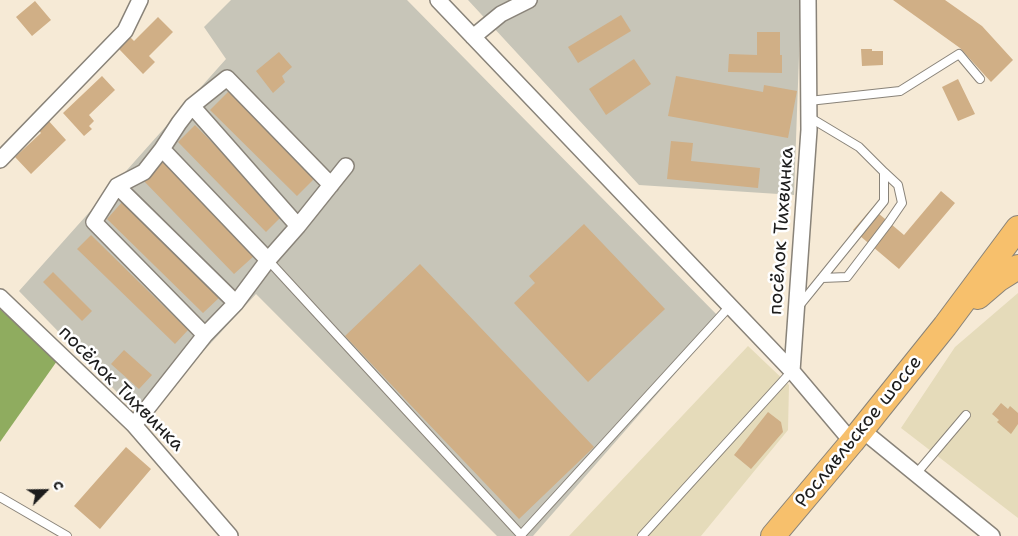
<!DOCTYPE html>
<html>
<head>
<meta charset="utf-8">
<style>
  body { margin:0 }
  #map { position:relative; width:1018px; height:536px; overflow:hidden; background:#f6ead6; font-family:"Shantell Sans",sans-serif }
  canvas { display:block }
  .north { position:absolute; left:20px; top:466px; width:50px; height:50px; -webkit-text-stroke:4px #fff; paint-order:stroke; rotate:67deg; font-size:14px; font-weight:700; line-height:20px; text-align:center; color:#1c1c1c }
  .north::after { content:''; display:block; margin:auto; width:18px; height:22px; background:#1c1c1c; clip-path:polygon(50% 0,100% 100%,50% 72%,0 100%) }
</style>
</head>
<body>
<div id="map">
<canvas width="1018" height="536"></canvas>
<div class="north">С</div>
</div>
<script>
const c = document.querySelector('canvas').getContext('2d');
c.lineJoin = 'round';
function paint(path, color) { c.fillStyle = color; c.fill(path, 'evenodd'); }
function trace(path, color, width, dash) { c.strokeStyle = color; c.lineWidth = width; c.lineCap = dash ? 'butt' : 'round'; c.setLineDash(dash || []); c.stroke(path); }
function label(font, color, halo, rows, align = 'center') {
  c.font = font + ' "Shantell Sans",sans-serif'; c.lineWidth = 5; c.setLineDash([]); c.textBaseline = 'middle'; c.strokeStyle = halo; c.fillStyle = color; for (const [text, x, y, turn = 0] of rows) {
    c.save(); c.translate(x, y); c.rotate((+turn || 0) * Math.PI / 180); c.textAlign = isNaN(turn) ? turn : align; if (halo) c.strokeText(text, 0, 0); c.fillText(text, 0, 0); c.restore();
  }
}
const built = new Path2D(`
  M1018 293V518L901 428 955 347Z
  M748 346 789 385 788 430 701 536H569Z`);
const industrial = new Path2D(`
  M231 0H407L722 320 533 536H497L256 294 142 418 19 291 226 59 204 27Z
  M468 0H801L794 195 639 185Z`);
const forest = new Path2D(`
  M0 309 57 361 0 442Z`);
const building = new Path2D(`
  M893 0H945L982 26 1013 60 991 82 960 48Z
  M35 1 51 20 32 36 16 17Z
  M621 15 631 31 578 63 568 47Z
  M158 17 173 32 149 56 155 62 143 74 119 49 130 37 134 41Z
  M757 32H780V55H782V73L728 72 729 54 757 55Z
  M861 49H872V51H883V65L862 66Z
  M279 52 292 67 282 76 285 82 273 93 256 71Z
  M634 59 651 84 606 115 589 89Z
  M102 76 115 90 89 115 94 121 89 126 92 129 84 136 63 113Z
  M676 76 763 92 764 85 797 91 788 138 668 116Z
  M958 79 975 114 958 121 942 87Z
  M230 90 316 177 297 196 210 110Z
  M47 119 66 140 31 174 15 157 41 133 37 128Z
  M195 125 283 215 266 232 178 142Z
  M671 141 693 143 691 161 760 168 758 188 667 179Z
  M162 160 255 255 234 274 142 179Z
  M941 191 955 203 899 269 853 230 872 208 904 235Z
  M123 201 221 296 203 313 107 219Z
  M584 224 665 309 588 382 514 303 535 283 529 276Z
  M91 235 188 330 175 344 77 249Z
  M420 264 594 447 519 519 345 336Z
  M53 272 92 311 82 321 43 282Z
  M124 350 152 375 139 389 111 364Z
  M1001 403 1008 409 1010 406 1018 413V424L1011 434 997 422 999 420 992 414Z
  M768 412 781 422 783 432 751 469 734 455Z
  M126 447 151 469 100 529 74 506Z`);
const service = new Path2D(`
  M809 101 900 91 959 54 980 79
  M268 260 521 535 730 306
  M822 278 847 277 889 222 902 203 898 185 884 172
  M799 306 884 201V172L859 147 809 117
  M916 474 966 415
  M0 497 67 536
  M642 536 792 371`);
const minor = new Path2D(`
  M438 0 792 371
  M808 0 809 130 792 371 852 442
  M473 37 501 14 529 0
  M192 106 298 226
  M162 149 268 260
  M0 160 125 31 140 0
  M117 186 236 303
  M0 297 134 425 230 536
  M205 335 94 222 117 186 144 172 162 149 179 123 192 106 227 78 331 185
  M134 425 205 335 236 303 268 260 298 226 346 166
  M862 430 992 536`);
const primary = new Path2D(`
  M978 297 999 279 1018 267
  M773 536 852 442 945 326 1018 228`);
const streetNames = [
  ["посёлок Тихвинка",782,231,-86],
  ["посёлок Тихвинка",121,389,45],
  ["Рославльское шоссе",859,432,-51]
];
paint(built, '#e5dbba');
paint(industrial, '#c7c5b8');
paint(forest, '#8fac5f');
paint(building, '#d0af86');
trace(service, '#898379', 10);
trace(minor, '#898379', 18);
trace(primary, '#898379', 26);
trace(service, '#fff', 8);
trace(minor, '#fff', 15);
trace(primary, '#f7c06c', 24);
label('19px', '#1c1c1c', '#fff', streetNames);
</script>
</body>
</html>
